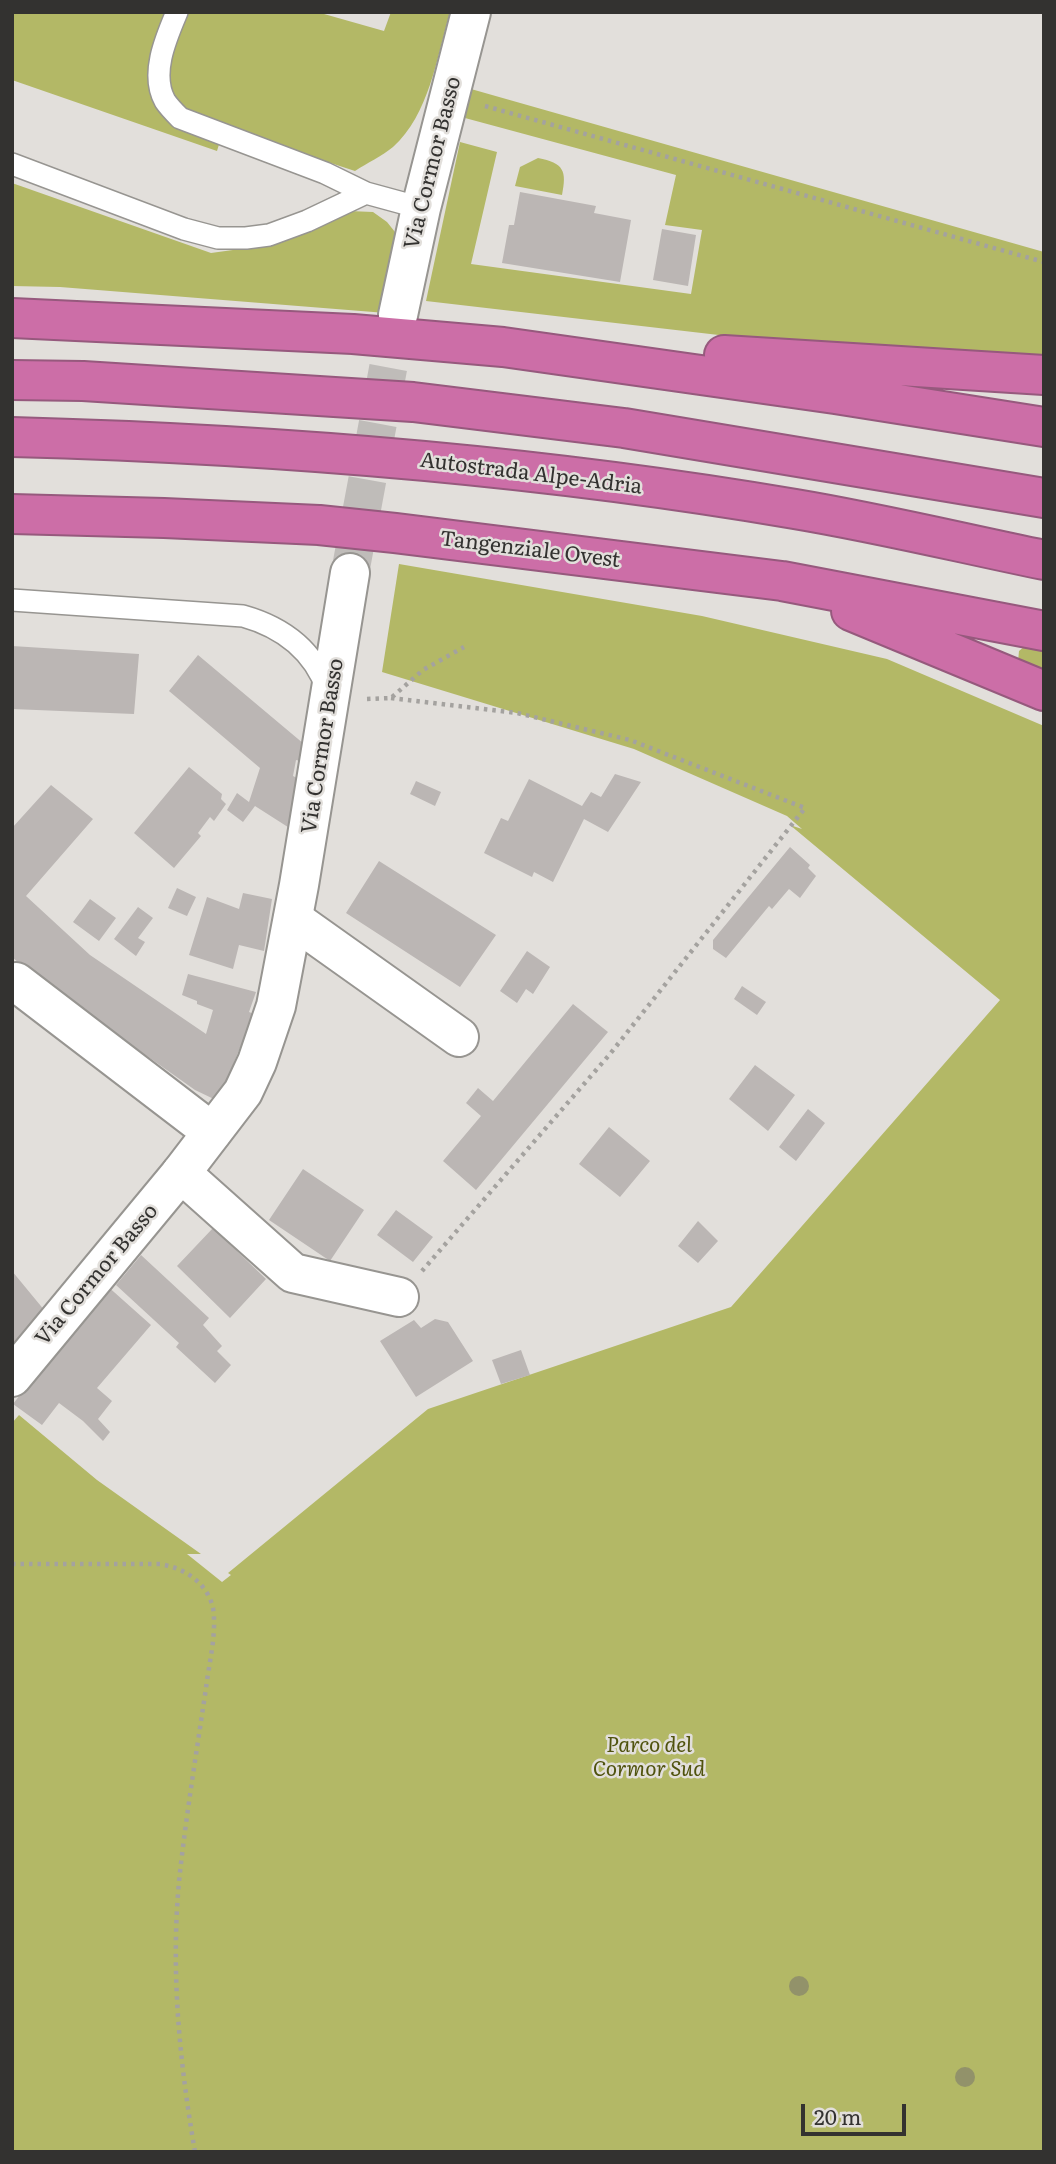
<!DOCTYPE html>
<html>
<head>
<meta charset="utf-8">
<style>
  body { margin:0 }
  #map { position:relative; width:1056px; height:2164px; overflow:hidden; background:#e2dfdb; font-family:Literata,serif }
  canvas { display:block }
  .frame { position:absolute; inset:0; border:14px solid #333230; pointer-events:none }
  .scale { position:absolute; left:801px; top:2104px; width:105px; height:32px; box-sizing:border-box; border:4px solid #333230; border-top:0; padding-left:9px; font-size:21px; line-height:24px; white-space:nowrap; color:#333230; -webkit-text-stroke:5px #e2dfdb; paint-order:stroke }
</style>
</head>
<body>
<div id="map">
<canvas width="1056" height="2164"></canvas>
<div class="frame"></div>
<div class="scale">20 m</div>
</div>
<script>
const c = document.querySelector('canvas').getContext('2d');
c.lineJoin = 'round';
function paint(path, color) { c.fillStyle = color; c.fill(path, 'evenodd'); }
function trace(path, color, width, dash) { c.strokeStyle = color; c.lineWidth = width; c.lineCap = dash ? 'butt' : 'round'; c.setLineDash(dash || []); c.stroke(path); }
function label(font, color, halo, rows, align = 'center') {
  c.font = font + ' Literata,serif'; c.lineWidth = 5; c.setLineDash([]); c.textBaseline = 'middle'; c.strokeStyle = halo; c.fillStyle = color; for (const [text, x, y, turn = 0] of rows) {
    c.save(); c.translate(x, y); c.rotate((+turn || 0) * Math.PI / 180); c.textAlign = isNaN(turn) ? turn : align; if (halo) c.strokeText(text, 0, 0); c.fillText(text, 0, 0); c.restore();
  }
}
const green = new Path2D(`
  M12 12H317L384 31 391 12H450C437 57 429 115 393 147 382 156 367 163 355 171L224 128 217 151 12 80Z
  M471 89 1044 252V358L736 337 426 301 460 142 497 152 471 264 691 294 702 230 665 225 676 175 465 118Z
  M538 158C564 163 567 171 562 195L515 186 520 167Z
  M12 183 211 253 262 246 349 211 373 212 387 222 399 237 386 313 60 287 12 286Z
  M399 564 702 616 887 659 1044 726V2152H12V1423L19 1415 97 1480 201 1554H187L222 1582 231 1575 228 1573 428 1409 731 1307 1000 1000 790 825 802 829 787 816 634 749 382 672Z
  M1025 646 1044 650V672L1018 662 1019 651Z`);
const building = new Path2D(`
  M520 192 596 206 594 213 631 220 620 282 502 263 509 225H514Z
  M662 229 696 235 688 286 653 280Z
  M12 646 139 654 134 714 12 709Z
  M198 655 304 744 300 761 296 760 293 776 301 780 291 829 255 806 243 822 227 810 237 793 249 802 260 768 169 691Z
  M189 767 222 794 221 799 226 804 214 821 210 817 198 833 201 836 174 868 134 833Z
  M615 774 641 782 608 832 584 819 553 882 534 872 532 877 484 853 501 818 508 821 529 779 582 806 591 792 601 797Z
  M416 781 441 792 435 806 410 794Z
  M51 785 93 819 26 896 90 955 206 1034 213 1010 197 1004V1001L182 995 188 974 256 992 249 1012 254 1014 218 1101 195 1090 34 976 12 957V828Z
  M790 847 810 865 808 868 816 876 800 898 789 889 772 909 769 906 726 958 713 949V940Z
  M379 861 496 935 460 987 346 913Z
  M177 888 196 897 187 916 168 908Z
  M243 893 272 899 264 951 239 945 233 969 189 955 207 897 239 909Z
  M90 899 116 918 99 941 73 922Z
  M138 907 153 918 138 938 145 942 136 956 114 939Z
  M527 951 550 967 533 994 526 989 517 1003 500 991Z
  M742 986 766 1002 757 1015 734 999Z
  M573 1004 608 1032 476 1190 443 1161 481 1116 466 1103 478 1088 493 1101Z
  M755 1065 795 1095 768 1131 729 1099Z
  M808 1109 825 1123 796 1161 779 1147Z
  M609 1127 650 1161 620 1197 579 1164Z
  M303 1169 364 1210 330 1261 269 1220Z
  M396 1210 433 1237 413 1262 377 1235Z
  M698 1221 718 1241 698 1263 678 1246Z
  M213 1228 266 1279 230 1318 177 1266Z
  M141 1255 209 1318 203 1325 222 1346 217 1351 231 1365 215 1383 176 1347 179 1343 116 1285Z
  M12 1271 45 1311 12 1346Z
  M105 1284 151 1325 97 1388 112 1401 98 1419 110 1432 103 1441 83 1421 59 1403 42 1425 13 1404Z
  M435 1319 448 1322 473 1361 416 1397 380 1341 414 1320 421 1328Z
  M521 1350 530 1375 501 1384 492 1360Z`);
const secondaryTunnel = new Path2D(`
  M350 573 398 315`);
const path = new Path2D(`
  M485 106 1044 262
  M391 698 517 713 630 740 805 808 610 1054 422 1271
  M367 699 391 698 423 670 464 647
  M12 1564H160C184 1568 207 1582 213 1608 217 1633 209 1663 206 1688 197 1749 187 1810 180 1872 170 1966 179 2059 195 2152`);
const lane = new Path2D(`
  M177 12C166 38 150 74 165 101 169 107 175 113 180 118L325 173 366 193 421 208
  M12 164 184 229 218 238H246L269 235 307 221 366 193
  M12 600 243 616C282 627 313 650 327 689`);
const street = new Path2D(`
  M293 919 459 1037
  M16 982 212 1132
  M181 1173 293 1273 399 1297`);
const secondary = new Path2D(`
  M398 315 421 208 471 12
  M12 1377 181 1173 243 1092 257 1062 276 1006 299 885 350 573`);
const highway = new Path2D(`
  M12 318 353 334 503 347 835 394 1044 427
  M724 355 1044 375
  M12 380 83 381 413 402 624 428 1044 498
  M12 437C274 444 537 465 795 509 879 523 961 543 1044 560
  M12 514 164 518 319 525 395 533 782 581 1044 631
  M851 611 1044 691`);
const trees = [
  [799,1986],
  [965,2077]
];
const streetNames = [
  ["Via Cormor Basso",433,163,-76],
  ["Autostrada Alpe-Adria",531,474,7],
  ["Tangenziale Ovest",530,550,7],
  ["Via Cormor Basso",323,746,-81],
  ["Via Cormor Basso",97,1275,-50]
];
const parkNames = [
  ["Parco del",649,1746],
  ["Cormor Sud",649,1770]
];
paint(green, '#b3b866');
paint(building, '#bbb6b4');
trace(secondaryTunnel, '#bfbcb9', 38, [38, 19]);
trace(lane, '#979591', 24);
trace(street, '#979591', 42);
trace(secondary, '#979591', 42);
trace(highway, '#96597d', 42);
trace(path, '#a4a29f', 4.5, [3.5, 5]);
trace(lane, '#fff', 21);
trace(street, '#fff', 38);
trace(secondary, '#fff', 38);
trace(highway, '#cc6ea7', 38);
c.fillStyle = '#92926a';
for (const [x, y] of trees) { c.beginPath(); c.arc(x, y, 10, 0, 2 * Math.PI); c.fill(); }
label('21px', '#333230', '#e2dfdb', streetNames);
label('italic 21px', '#50530e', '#e2dfdb', parkNames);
</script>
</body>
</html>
